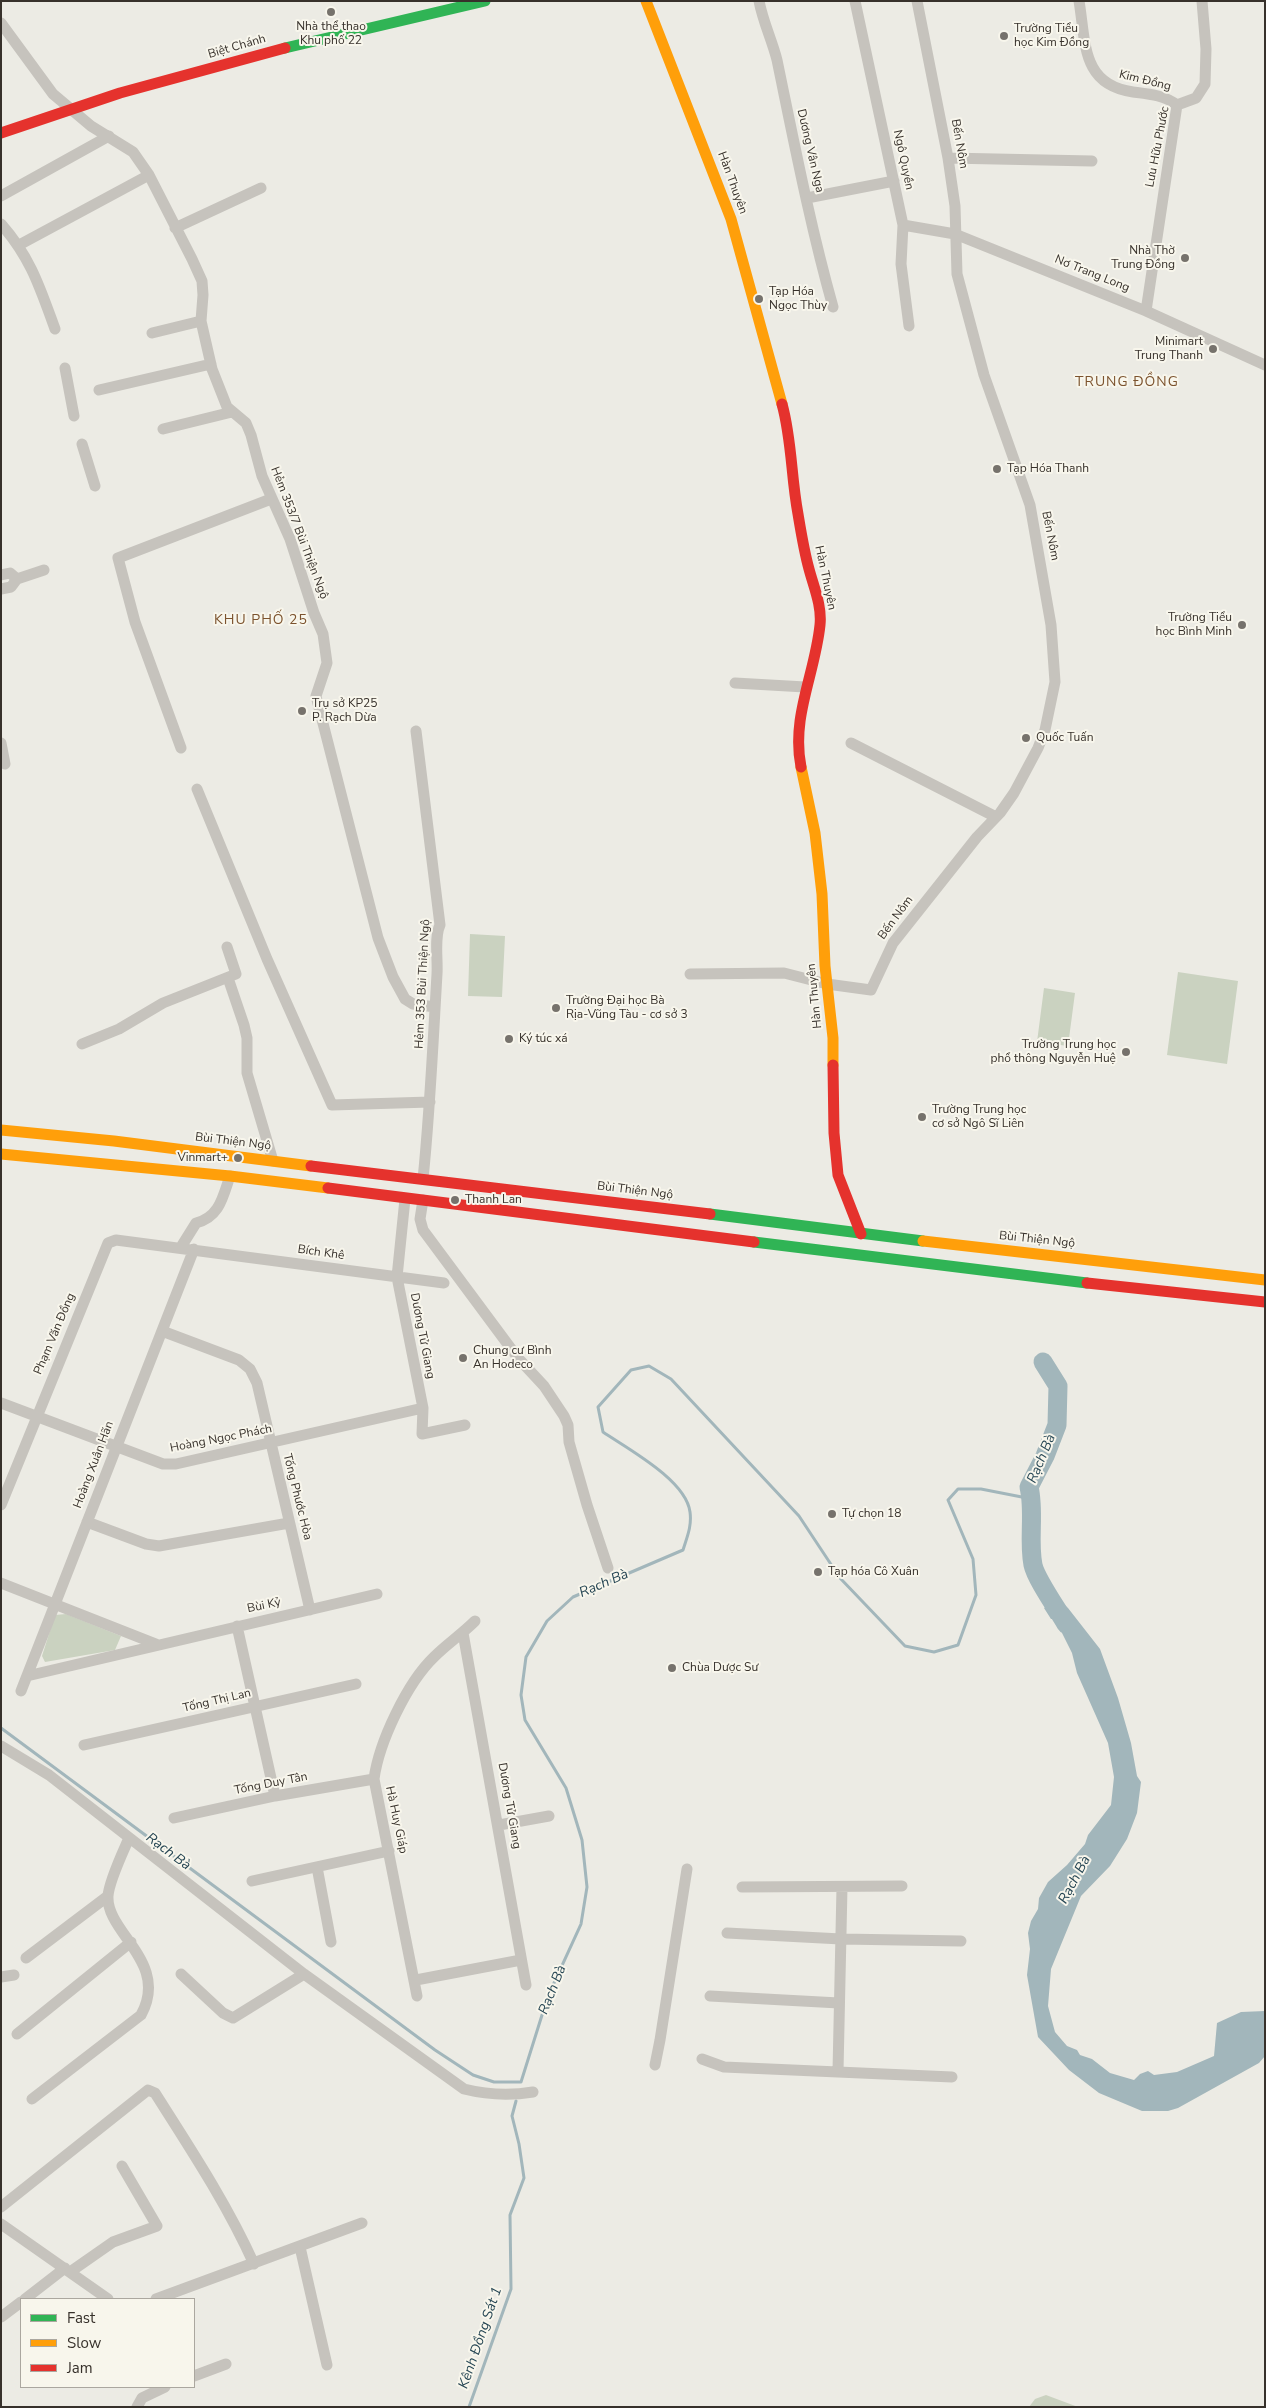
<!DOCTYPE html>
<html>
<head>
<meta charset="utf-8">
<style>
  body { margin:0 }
  #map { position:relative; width:1266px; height:2408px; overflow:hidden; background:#ecebe4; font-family:"Nunito Sans",sans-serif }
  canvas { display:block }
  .frame { position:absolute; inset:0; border:2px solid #37312b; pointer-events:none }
  .legend { position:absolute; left:20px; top:2298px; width:175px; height:90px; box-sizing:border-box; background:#f8f6ec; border:1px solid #aba79f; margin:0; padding:6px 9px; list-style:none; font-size:15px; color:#37312b }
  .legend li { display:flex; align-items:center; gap:10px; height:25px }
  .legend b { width:25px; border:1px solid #aba79f }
</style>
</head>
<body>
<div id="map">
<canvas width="1266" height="2408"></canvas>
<div class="frame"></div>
<ul class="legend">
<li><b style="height:6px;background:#30b455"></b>Fast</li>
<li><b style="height:6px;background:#ff9f0a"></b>Slow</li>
<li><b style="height:6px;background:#e5322d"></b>Jam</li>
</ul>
</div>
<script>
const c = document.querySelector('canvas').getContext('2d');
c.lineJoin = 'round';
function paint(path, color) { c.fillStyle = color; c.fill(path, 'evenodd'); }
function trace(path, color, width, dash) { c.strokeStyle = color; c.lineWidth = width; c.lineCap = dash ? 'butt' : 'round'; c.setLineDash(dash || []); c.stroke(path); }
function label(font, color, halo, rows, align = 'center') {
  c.font = font + ' "Nunito Sans",sans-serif'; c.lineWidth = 4; c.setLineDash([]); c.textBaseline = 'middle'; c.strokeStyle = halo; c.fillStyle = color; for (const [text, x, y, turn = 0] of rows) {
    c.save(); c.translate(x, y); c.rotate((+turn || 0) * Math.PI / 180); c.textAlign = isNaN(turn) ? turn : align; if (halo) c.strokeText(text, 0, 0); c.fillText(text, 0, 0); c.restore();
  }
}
const green = new Path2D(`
  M470 934 505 936 502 997 468 996Z
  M1178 972 1238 981 1227 1064 1167 1055Z
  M1044 988 1075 993 1068 1046 1037 1042Z
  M66 1614 121 1636 115 1650 45 1662 42 1656 55 1615Z
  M1046 2395 1078 2407H1029L1035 2399Z`);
const water = new Path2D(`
  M1058 1599 1068 1608 1100 1649 1118 1698 1131 1743 1137 1776 1141 1782 1137 1813 1127 1839 1110 1866 1081 1896 1051 1969 1048 2006 1055 2032 1067 2046 1077 2050 1080 2055 1092 2059 1110 2073 1134 2080 1140 2074 1148 2071 1154 2075 1177 2072 1214 2056 1217 2023 1241 2012 1265 2011V2056L1259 2063 1178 2108 1168 2111H1142L1099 2093 1069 2070 1038 2037 1027 1975 1030 1949 1028 1933 1031 1921 1038 1909 1039 1898 1048 1882 1067 1865 1085 1844 1088 1835 1111 1805 1114 1777 1108 1743 1077 1673 1072 1653 1055 1619H1051L1044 1608Z`);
const stream = new Path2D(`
  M1 1728 435 2050 473 2075 494 2082H521L548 1996 581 1924 587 1887 582 1840 566 1788 525 1720 521 1695 526 1657 547 1621 573 1597 683 1550C687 1537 692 1526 690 1512 686 1480 628 1449 603 1432L598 1407 631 1370 649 1366 671 1379 799 1516 840 1578 905 1646 934 1652 958 1645 976 1595 973 1559 948 1500 958 1489H981L1032 1499
  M469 2407 511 2289 510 2215 524 2178 519 2144 512 2116 516 2101`);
const river = new Path2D(`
  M1043 1362 1058 1386 1057 1425 1045 1456 1029 1487C1035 1512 1028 1539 1033 1565 1036 1579 1058 1610 1066 1624`);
const street = new Path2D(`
  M759 1C763 22 772 40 777 60 794 142 810 225 833 307
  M855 1 903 225 901 264 909 326
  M1079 1C1086 42 1081 85 1133 92 1149 94 1164 95 1177 105
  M1 23 53 94 91 126 133 152 149 175 192 259 202 281 203 295 201 321 212 369 227 407 246 423 251 435 262 476 290 539 314 613 323 634 327 663 316 696 378 938 393 977 405 999 413 1004 435 1007
  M948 158 1092 161
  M1 196 109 136
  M807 198 894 181
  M1 224C31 258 40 288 55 329
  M903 225 955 234 1146 311 1265 365
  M175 228 261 188
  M19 245 149 175
  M1146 311 1177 105 1196 98 1205 84 1206 49 1202 1
  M152 333 201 321
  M65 368 74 416
  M99 390 211 364
  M163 429 232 412
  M82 444 95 486
  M1 575 10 573 17 579
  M1 589 11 587 17 579 44 570
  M735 683 805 687
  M416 731 440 925C434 937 438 959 437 974 433 1042 430 1111 423 1179
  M1 743 5 764
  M851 743 996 817
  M181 748 135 622 118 558 271 499
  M197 789 267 959 332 1105 430 1102
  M690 974 784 973 827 984 871 990 893 943 977 837 1000 813 1014 793 1038 748 1045 730 1055 682 1051 625 1030 505 984 375 957 274 955 206 948 158 917 1
  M228 978 244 1025 247 1038V1073L273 1161
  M82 1044 119 1029 163 1003 236 974 227 947
  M405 1199 397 1277 423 1408 422 1434 465 1425
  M423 1200 420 1219 423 1230 518 1358 544 1386 564 1416 568 1425 569 1442 587 1505 608 1568
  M181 1247 196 1223C220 1217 223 1196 230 1176
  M162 1331 239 1360 250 1369 257 1383 310 1610
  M1 1403 163 1464H176L423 1408
  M1 1505 108 1243 116 1240 444 1283
  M87 1522 146 1544 159 1546 289 1523
  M1 1583 156 1644
  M237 1626 275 1796
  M463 1633 526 1985
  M27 1676 377 1594
  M21 1691 194 1249
  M84 1745 356 1684
  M1 1746 49 1775 304 1974 464 2089C488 2095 509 2096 533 2092
  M174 1818 275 1796 374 1779
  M499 1825 549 1816
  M317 1867 331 1942
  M252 1881 389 1851
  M742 1887 902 1886
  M727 1933 841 1939 961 1941
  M26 1958 108 1896
  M181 1974 223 2013 233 2018 304 1974
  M1 1977 14 1975
  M416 1980 521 1960
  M417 1996 374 1779C379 1742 407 1683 434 1657 447 1644 462 1634 475 1621
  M710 1996 839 2003
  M17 2034 131 1942
  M702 2059 724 2067 952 2077
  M655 2065 660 2040 687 1869
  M838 2071 842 1887
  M32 2099 141 2015C170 1962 106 1933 108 1896 109 1881 123 1852 129 1838
  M1 2207 148 2090 155 2093C190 2148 227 2204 254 2264
  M1 2224 108 2299
  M300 2247 327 2365
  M70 2272 113 2242 157 2226 122 2166
  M25 2299 65 2268
  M156 2299 362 2223
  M1 2317 21 2302
  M194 2376 226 2364
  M137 2407 142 2398 165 2387`);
const fast = new Path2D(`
  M285 48 485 1
  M710 1214 923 1241
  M754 1242 1087 1283`);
const slow = new Path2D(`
  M646 1 731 219 782 404
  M801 767 815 833 822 894 825 966 833 1038V1065
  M1 1130 114 1141 311 1166
  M1 1154 230 1176 328 1188
  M923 1241 1265 1280`);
const jam = new Path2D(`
  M1 133 120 93 285 48
  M782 404C792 440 791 477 798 514 801 532 804 551 809 569 814 588 822 606 820 625 815 674 791 717 801 767
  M833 1065 834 1133 838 1175 861 1234
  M311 1166 710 1214
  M328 1188 754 1242
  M1087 1283 1265 1302`);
const markers = [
  [331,12,5,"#76726c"],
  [1004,36,5,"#76726c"],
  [1185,258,5,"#76726c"],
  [759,299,5,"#76726c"],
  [1213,349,5,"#76726c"],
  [997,469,5,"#76726c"],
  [1242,625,5,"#76726c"],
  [302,711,5,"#76726c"],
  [1026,738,5,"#76726c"],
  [556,1008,5,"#76726c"],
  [509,1039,5,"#76726c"],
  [1126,1052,5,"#76726c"],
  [922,1117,5,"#76726c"],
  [238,1158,5,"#76726c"],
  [455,1200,5,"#76726c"],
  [463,1358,5,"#76726c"],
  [832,1514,5,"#76726c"],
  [818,1572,5,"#76726c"],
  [672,1668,5,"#76726c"]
];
const poiNames = [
  ["Nhà thể thao",331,27,"center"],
  ["Khu phố 22",331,41,"center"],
  ["Trường Tiểu",1014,29],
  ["học Kim Đồng",1014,43],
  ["Nhà Thờ",1175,251,"right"],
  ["Trung Đồng",1175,265,"right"],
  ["Tạp Hóa",769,292],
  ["Ngọc Thùy",769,306],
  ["Minimart",1203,342,"right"],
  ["Trung Thanh",1203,356,"right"],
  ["Tạp Hóa Thanh",1007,469],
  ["Trường Tiểu",1232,618,"right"],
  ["học Bình Minh",1232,632,"right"],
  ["Trụ sở KP25",312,704],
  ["P. Rạch Dừa",312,718],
  ["Quốc Tuấn",1036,738],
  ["Trường Đại học Bà",566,1001],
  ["Rịa-Vũng Tàu - cơ sở 3",566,1015],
  ["Ký túc xá",519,1039],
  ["Trường Trung học",1116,1045,"right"],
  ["phổ thông Nguyễn Huệ",1116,1059,"right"],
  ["Trường Trung học",932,1110],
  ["cơ sở Ngô Sĩ Liên",932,1124],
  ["Vinmart+",228,1158,"right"],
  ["Thanh Lan",465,1200],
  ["Chung cư Bình",473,1351],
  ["An Hodeco",473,1365],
  ["Tự chọn 18",842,1514],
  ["Tạp hóa Cô Xuân",828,1572],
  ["Chùa Dược Sư",682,1668]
];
const streetNames = [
  ["Biệt Chánh",237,47,-16],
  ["Kim Đồng",1145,81,14],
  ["Bến Nôm",959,144,80],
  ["Lưu Hữu Phước",1158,147,-79],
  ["Dương Vân Nga",810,151,77],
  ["Ngô Quyền",903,160,78],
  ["Hàn Thuyên",732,183,70],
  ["Nơ Trang Long",1092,274,22],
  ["Hẻm 353/7 Bùi Thiện Ngộ",299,533,69],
  ["Bến Nôm",1050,536,79],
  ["Hàn Thuyên",825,578,78],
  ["Bến Nôm",896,918,-54],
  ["Hẻm 353 Bùi Thiện Ngộ",423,984,-87],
  ["Hàn Thuyên",815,996,-96],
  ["Bùi Thiện Ngộ",233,1142,7],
  ["Bùi Thiện Ngộ",635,1191,7],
  ["Bùi Thiện Ngộ",1037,1240,6],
  ["Bích Khê",321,1253,8],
  ["Phạm Văn Đồng",55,1334,-67],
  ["Dương Tử Giang",422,1336,79],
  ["Hoàng Ngọc Phách",221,1439,-11],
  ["Hoàng Xuân Hãn",94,1465,-69],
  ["Tống Phước Hòa",297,1497,76],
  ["Bùi Kỷ",264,1606,-12],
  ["Tống Thị Lan",217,1701,-13],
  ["Tống Duy Tân",271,1784,-11],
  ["Dương Tử Giang",509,1806,80],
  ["Hà Huy Giáp",396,1820,78]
];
const neighbourhoodNames = [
  ["TRUNG ĐỒNG",1127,383],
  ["KHU PHỐ 25",261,621]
];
const waterNames = [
  ["Rạch Bà",1042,1459,-67],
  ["Rạch Bà",604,1584,-23],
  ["Rạch Bà",168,1852,37],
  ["Rạch Bà",1075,1880,-62],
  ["Rạch Bà",553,1990,-68],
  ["Kênh Đồng Sát 1",481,2338,-71]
];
paint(green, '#cad2c0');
paint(water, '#a2b6bb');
trace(stream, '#a2b6bb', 3);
trace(river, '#a2b6bb', 19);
trace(street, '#c6c3bd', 11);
trace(fast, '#30b455', 11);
trace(slow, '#ff9f0a', 11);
trace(jam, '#e5322d', 11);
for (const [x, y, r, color] of markers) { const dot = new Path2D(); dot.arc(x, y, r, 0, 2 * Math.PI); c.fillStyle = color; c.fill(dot); trace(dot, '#f8f6ec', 2); }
label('12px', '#37312b', '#f8f6ec', poiNames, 'left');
label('12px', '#37312b', '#f8f6ec', streetNames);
c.letterSpacing = '1px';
label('14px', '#7c532e', '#f8f6ec', neighbourhoodNames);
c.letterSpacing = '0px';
label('italic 14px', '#254553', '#f8f6ec', waterNames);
</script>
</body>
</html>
